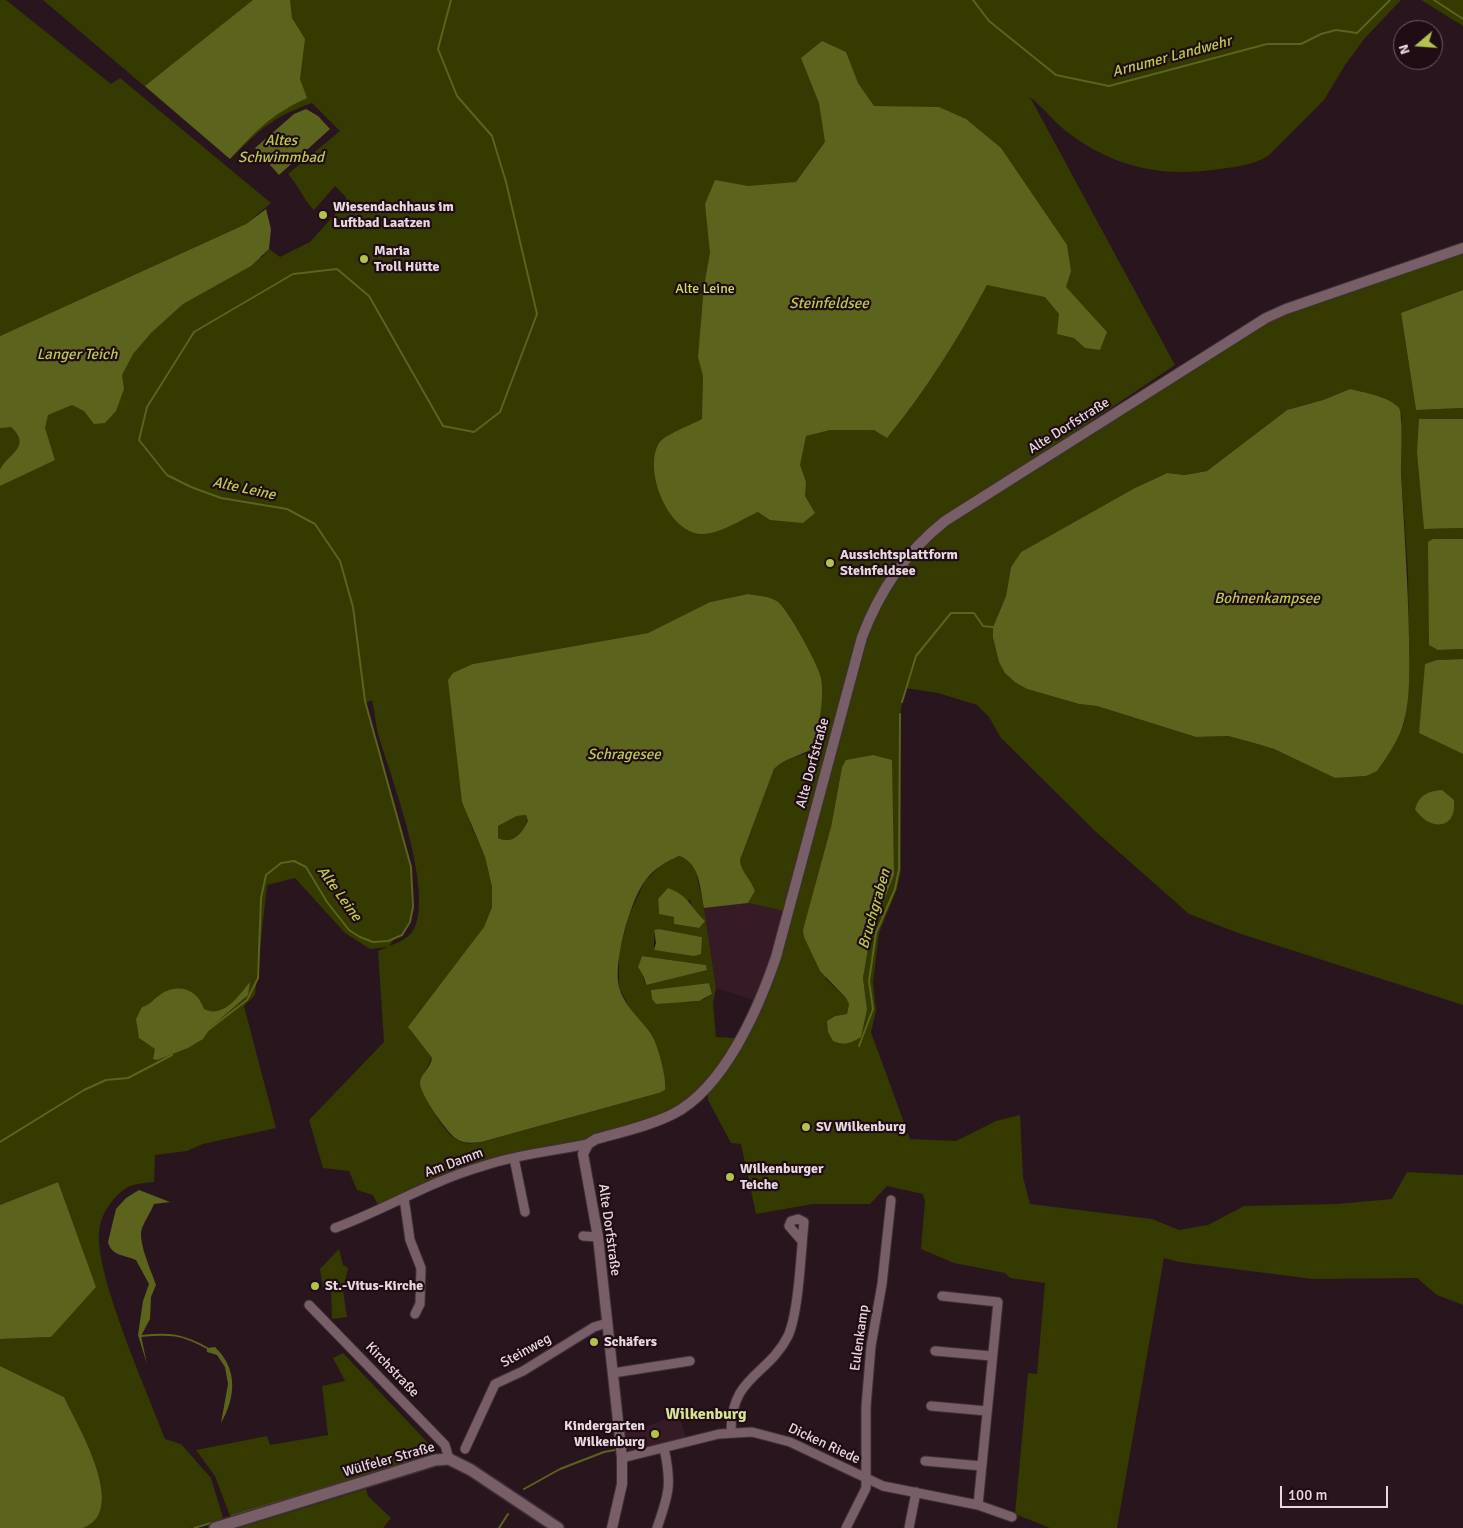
<!DOCTYPE html>
<html>
<head>
<meta charset="utf-8">
<style>
  body { margin:0 }
  #map { position:relative; width:1463px; height:1528px; overflow:hidden; background:#29151d; font-family:Signika,sans-serif }
  canvas { display:block }
  .north { position:absolute; left:1393px; top:20px; width:50px; height:50px; box-sizing:border-box; background:#1f0c14; border:1px solid #6f5e64; border-radius:50%; rotate:252deg; font-size:14px; font-weight:700; line-height:20px; text-align:center; color:#e7d8dd }
  .north::after { content:''; display:block; margin:auto; width:18px; height:22px; background:#b3c24b; clip-path:polygon(50% 0,100% 100%,50% 72%,0 100%) }
  .scale { position:absolute; left:1280px; top:1486px; width:108px; height:22px; box-sizing:border-box; border:2px solid #e7d8dd; border-top:0; padding-left:6px; font-size:15px; line-height:18px; white-space:nowrap; color:#e7d8dd; -webkit-text-stroke:4px #1f0c14; paint-order:stroke }
</style>
</head>
<body>
<div id="map">
<canvas width="1463" height="1528"></canvas>
<div class="north">N</div>
<div class="scale">100 m</div>
</div>
<script>
const c = document.querySelector('canvas').getContext('2d');
c.lineJoin = 'round';
function paint(path, color) { c.fillStyle = color; c.fill(path, 'evenodd'); }
function trace(path, color, width, dash) { c.strokeStyle = color; c.lineWidth = width; c.lineCap = dash ? 'butt' : 'round'; c.setLineDash(dash || []); c.stroke(path); }
function label(font, color, halo, rows, align = 'center') {
  c.font = font + ' Signika,sans-serif'; c.lineWidth = 4.5; c.setLineDash([]); c.textBaseline = 'middle'; c.strokeStyle = halo; c.fillStyle = color; for (const [text, x, y, turn = 0] of rows) {
    c.save(); c.translate(x, y); c.rotate((+turn || 0) * Math.PI / 180); c.textAlign = isNaN(turn) ? turn : align; if (halo) c.strokeText(text, 0, 0); c.fillText(text, 0, 0); c.restore();
  }
}
const built = new Path2D(`
  M748 903 784 911 770 963 754 1000 716 988 704 908Z
  M679 1413 686 1439 634 1452 627 1449 625 1430 648 1426Z`);
const green = new Path2D(`
  M0 0H6L111 84 120 78 271 203 246 224 0 336Z
  M43 0H1401L1365 38 1345 65 1324 100 1268 156C1252 166 1232 167 1213 170 1158 177 1111 166 1066 131 1053 121 1043 107 1030 97L1175 365 926 532 904 553 886 576 858 636 784 911 748 903 755 891C751 879 741 872 740 860L774 769 780 762 807 753 748 594 710 602 648 633 473 664 470 823 485 857 492 887V907L484 927 410 1030 432 1058 420 1081C429 1100 442 1138 465 1143 469 1144 476 1143 481 1142L659 1093 665 1090 651 1033 632 1013 619 987V953L629 915 645 881 662 864 679 856 688 859 695 867 704 908 716 988 713 1003 716 1037 736 1038 718 1070 699 1092 667 1112 579 1142 539 1150 379 1207 373 1195 357 1190 349 1171 323 1168 309 1120 384 1042 378 951 388 947 370 949 345 933 295 878 267 885 255 995 244 1006 276 1128 203 1144 187 1151 155 1155 154 1182C147 1183 135 1183 128 1187 115 1194 103 1211 100 1226 90 1266 149 1395 165 1439L181 1444 211 1478 223 1518 190 1528H83C130 1511 77 1425 64 1397L0 1366V1339L51 1337 58 1182 0 1205V347L262 257 269 249 280 257 310 242 346 202V197L335 186 314 210C303 199 299 186 288 174L340 131 312 103C272 117 260 130 230 159ZM372 700C375 711 375 723 378 734 391 777 434 890 414 929 409 938 398 943 389 946L395 938 402 935 412 916 411 867 366 703ZM658 899 690 900 699 928 674 924 675 917 659 913ZM659 929 702 937 671 951 654 950V931ZM642 956 706 965 645 985 644 977 638 967ZM709 983 712 994C691 1010 673 999 651 990Z
  M1421 0H1463V26Z
  M1463 252V290L1401 314 1416 410 1463 408V419H1419L1424 529 1463 528V539H1433L1438 650 1463 649V659L1437 660 1419 732 1463 754V1005L1238 933 1189 914 1095 831 1001 738 989 717 977 705 938 693 905 688 900 715 901 870 897 889 879 933 873 982 876 1011 871 1032 910 1139 956 1141 996 1121 1020 1115 1023 1177 1030 1204 1152 1219 1179 1230 1208 1225 1244 1206 1336 1204 1392 1199 1407 1172 1463 1175V1305L1437 1295 1417 1278 1313 1279 1179 1262 1164 1258 1117 1528H1050L1015 1514 1028 1373 1037 1374 1045 1283 1010 1278 1005 1273 954 1263 921 1249 925 1201 923 1194 887 1186 870 1204H813L756 1214 741 1144 731 1143 708 1100V1094L723 1074 757 1012 865 640 874 616 910 558 956 518 1252 330 1288 312ZM1350 389C1375 394 1383 398 1402 416L1400 432 1401 470 1408 574 1409 662 1406 708 1404 723 1386 758 1366 776 1335 778 1274 749 1254 743 1228 736 1196 737 1097 706 1079 704 1027 689 999 662 993 638V627L1006 596 1011 567 1021 552 1133 489 1167 473 1185 475 1207 471 1287 410 1323 400ZM842 767 894 874 871 932 863 978 867 1009 827 1021 835 1016 847 1014 849 1004 846 998 826 979 831 827Z
  M526 815 528 821C522 833 513 845 498 838V826L517 816Z
  M339 1249 343 1265 348 1268 343 1290 347 1317 332 1319 331 1287 323 1288 320 1269Z
  M343 1353 430 1445 431 1454 230 1516 215 1476 196 1450 267 1436 270 1445 328 1435 322 1386 345 1381 333 1358Z
  M366 1489 368 1496 391 1518 383 1528H239Z`);
const water = new Path2D(`
  M253 0H290L292 18 305 39 300 79 307 98C270 115 257 130 230 159L145 86Z
  M822 41 846 52 858 83 874 106 939 107 966 119 1001 148 1067 245 1071 271 1066 287 1107 332 1100 350 1085 348 1074 338 1057 334 1059 314 1045 297 987 285C958 339 926 390 887 438L874 430H830L806 436 800 465 806 482 805 496 815 513 803 523 770 520 758 512C742 519 719 535 701 534 667 532 643 469 659 443 664 435 693 424 702 419L703 376 698 357 704 286 710 253 705 204 715 180 748 186 796 182 825 142 819 103 801 58Z
  M306 109 318 116 330 129 279 175 255 148 294 114Z
  M266 209 271 229 269 249 251 266 183 304 151 333 133 354 122 375 124 389 116 411 105 423 94 424 84 411 72 405 48 415 45 428 55 460 0 486C0 481 0 474 0 470 7 454 33 447 11 427L0 428V336L246 224Z
  M1463 290V408L1416 410 1401 313Z
  M1350 389C1363 392 1390 397 1399 408 1403 414 1401 460 1401 472 1404 527 1408 582 1409 638 1409 665 1411 695 1404 721 1400 738 1387 757 1377 771L1366 776 1335 778 1274 749 1254 743 1228 736 1196 737 1097 706 1079 704 1027 689 1015 682 1005 673 999 662 993 638V627L1006 596 1011 567 1021 552 1133 489 1167 473 1185 475 1207 471 1287 410 1323 400Z
  M1419 419H1463V528L1424 529 1417 452Z
  M1433 539H1463V649L1438 650 1429 645 1428 542Z
  M748 594C758 596 770 596 778 602 788 610 818 664 821 678 825 699 818 725 815 746 802 757 785 757 774 769L740 860C741 872 751 879 755 891L748 903 704 908C700 889 700 862 679 856 666 862 654 868 645 881 630 901 613 962 619 987 624 1005 638 1017 649 1031 657 1040 667 1078 665 1090L659 1093 481 1142C471 1143 463 1144 455 1138 446 1131 419 1093 420 1082 421 1074 431 1067 432 1058L408 1027 484 927 492 907V887L485 857 462 802 448 680 453 673 473 664 648 633 710 602ZM526 815 528 821C522 833 513 845 498 838V826L517 816Z
  M1463 659V754L1419 733 1425 664 1437 660Z
  M873 755 892 760 894 875 871 932 863 978 867 1009 861 1037C851 1043 845 1046 833 1041L828 1032 827 1021 835 1016 847 1014 849 1004 846 998 820 971 804 937 803 930 831 827 842 767 846 760Z
  M1442 790 1454 800C1457 832 1428 830 1415 809 1419 795 1428 791 1442 790Z
  M668 888C691 897 688 905 705 921L699 928 674 924V917L659 914 658 899Z
  M659 929 702 937 701 954 694 956 654 950 656 943 654 930Z
  M642 956 706 965 707 970 646 985 644 977 638 967Z
  M250 982 248 995 211 1027 203 1039 188 1048 157 1060 153 1059 155 1049 139 1038 136 1019 142 1007C149 1006 155 998 161 994 179 983 197 989 204 1009 224 1019 239 995 250 982Z
  M709 983 712 994 699 1001 656 1004 652 999 651 990Z
  M58 1182 96 1287 51 1337 0 1339V1205Z
  M139 1190 170 1202 154 1204C151 1212 145 1220 142 1228 137 1241 152 1272 156 1285L151 1297 150 1319 141 1336 147 1364 138 1335 143 1301 149 1284 136 1260C125 1255 111 1256 108 1242L116 1209 126 1198Z
  M215 1347C238 1369 236 1397 221 1423L228 1384 225 1367 217 1355 207 1352V1348Z
  M0 1366 64 1397C77 1425 130 1511 83 1528H0Z`);
const stream = new Path2D(`
  M973 0 989 21 1056 75 1109 86 1267 44H1301L1321 34 1336 30 1357 33 1390 0
  M1434 0 1463 19
  M902 702 916 656 951 613H974L983 626 993 627
  M207 1031 247 1000 258 978 261 898 266 875 281 863 294 861 306 867 327 902 349 930 360 937 373 942 388 941 402 935 410 922 413 907 411 867 365 701 353 607 340 561 315 524 287 509 221 498 191 487 167 475 139 440 147 407 194 332 293 274 337 269 369 296 443 426 474 432 500 412 537 314 506 182 492 136 457 96 438 49 451 0
  M859 1046 873 1009 869 981 876 933 895 889 899 869 900 714
  M0 1142 84 1090 106 1080 128 1078 172 1055
  M141 1336C169 1333 182 1334 207 1348
  M524 1489 560 1469 604 1452 615 1450
  M232 1516 426 1457
  M194 1528 221 1520
  M499 1528 508 1514`);
const minor = new Path2D(`
  M514 1158 525 1212
  M404 1198 410 1240 421 1268 420 1304 415 1314
  M335 1228C384 1210 429 1182 480 1167 515 1155 552 1151 588 1144
  M583 1236 598 1237
  M942 1296 998 1302 978 1505
  M309 1305 445 1445 449 1459
  M935 1351 992 1356
  M613 1373 690 1361
  M931 1406 987 1411
  M731 1431C731 1376 768 1376 788 1336 799 1312 801 1250 804 1222L798 1219 791 1221 789 1226 802 1241
  M465 1449 495 1384 523 1371 594 1327 607 1323
  M622 1458 719 1434 752 1432 790 1442 883 1486 978 1505 1012 1517
  M925 1461 982 1466
  M657 1528C669 1494 672 1484 664 1448
  M846 1528 866 1488V1407L871 1346 882 1284 891 1200
  M909 1528 916 1492`);
const tertiary = new Path2D(`
  M612 1528 622 1484V1458L598 1237 583 1154 588 1144 596 1139C621 1132 649 1126 673 1114 724 1088 758 1010 776 957L862 637C880 590 905 553 945 521L1266 318 1286 309 1463 248`);
const secondary = new Path2D(`
  M215 1528 435 1460 449 1459 471 1470 558 1528`);
const markers = [
  [323,215,5,"#b3c24b"],
  [364,259,5,"#b3c24b"],
  [830,563,5,"#b3c24b"],
  [806,1127,5,"#b3c24b"],
  [730,1177,5,"#b3c24b"],
  [315,1286,5,"#b3c24b"],
  [594,1342,5,"#b3c24b"],
  [655,1434,5,"#b3c24b"]
];
const poiNames = [
  ["Wiesendachhaus im",333,207],
  ["Luftbad Laatzen",333,223],
  ["Maria",374,251],
  ["Troll Hütte",374,267],
  ["Aussichtsplattform",840,555],
  ["Steinfeldsee",840,571],
  ["SV Wilkenburg",816,1127],
  ["Wilkenburger",740,1169],
  ["Teiche",740,1185],
  ["St.-Vitus-Kirche",325,1286],
  ["Schäfers",604,1342],
  ["Kindergarten",645,1426,"right"],
  ["Wilkenburg",645,1442,"right"]
];
const parkNames = [
  ["Alte Leine",705,289]
];
const streetNames = [
  ["Alte Dorfstraße",1069,426,-32],
  ["Alte Dorfstraße",813,763,-75],
  ["Am Damm",454,1163,-20],
  ["Alte Dorfstraße",609,1230,82],
  ["Eulenkamp",860,1338,-82],
  ["Steinweg",526,1351,-29],
  ["Kirchstraße",392,1370,46],
  ["Dicken Riede",824,1444,25],
  ["Wülfeler Straße",389,1460,-16]
];
const waterNames = [
  ["Arnumer Landwehr",1172,57,-15],
  ["Altes",281,141],
  ["Schwimmbad",281,158],
  ["Steinfeldsee",829,304],
  ["Langer Teich",77,355],
  ["Alte Leine",244,489,12],
  ["Bohnenkampsee",1267,599],
  ["Schragesee",624,755],
  ["Alte Leine",339,894,54],
  ["Bruchgraben",875,909,-74]
];
const quarterNames = [
  ["Wilkenburg",706,1415]
];
paint(built, '#361b26');
paint(green, '#343a00');
paint(water, '#5b631c');
trace(stream, '#5b631c', 2);
trace(minor, '#403136', 11);
trace(tertiary, '#403136', 12);
trace(secondary, '#403136', 14);
trace(minor, '#775e67', 9);
trace(tertiary, '#775e67', 10);
trace(secondary, '#775e67', 11);
for (const [x, y, r, color] of markers) { const dot = new Path2D(); dot.arc(x, y, r, 0, 2 * Math.PI); c.fillStyle = color; c.fill(dot); trace(dot, '#1f0c14', 2); }
label('bold 14px', '#e7d8dd', '#1f0c14', poiNames, 'left');
label('14px', '#cbdb61', '#1f0c14', parkNames);
label('14px', '#e7d8dd', '#1f0c14', streetNames);
label('italic 15px', '#bac94e', '#1f0c14', waterNames);
label('bold 16px', '#d6e295', '#1f0c14', quarterNames);
</script>
</body>
</html>
